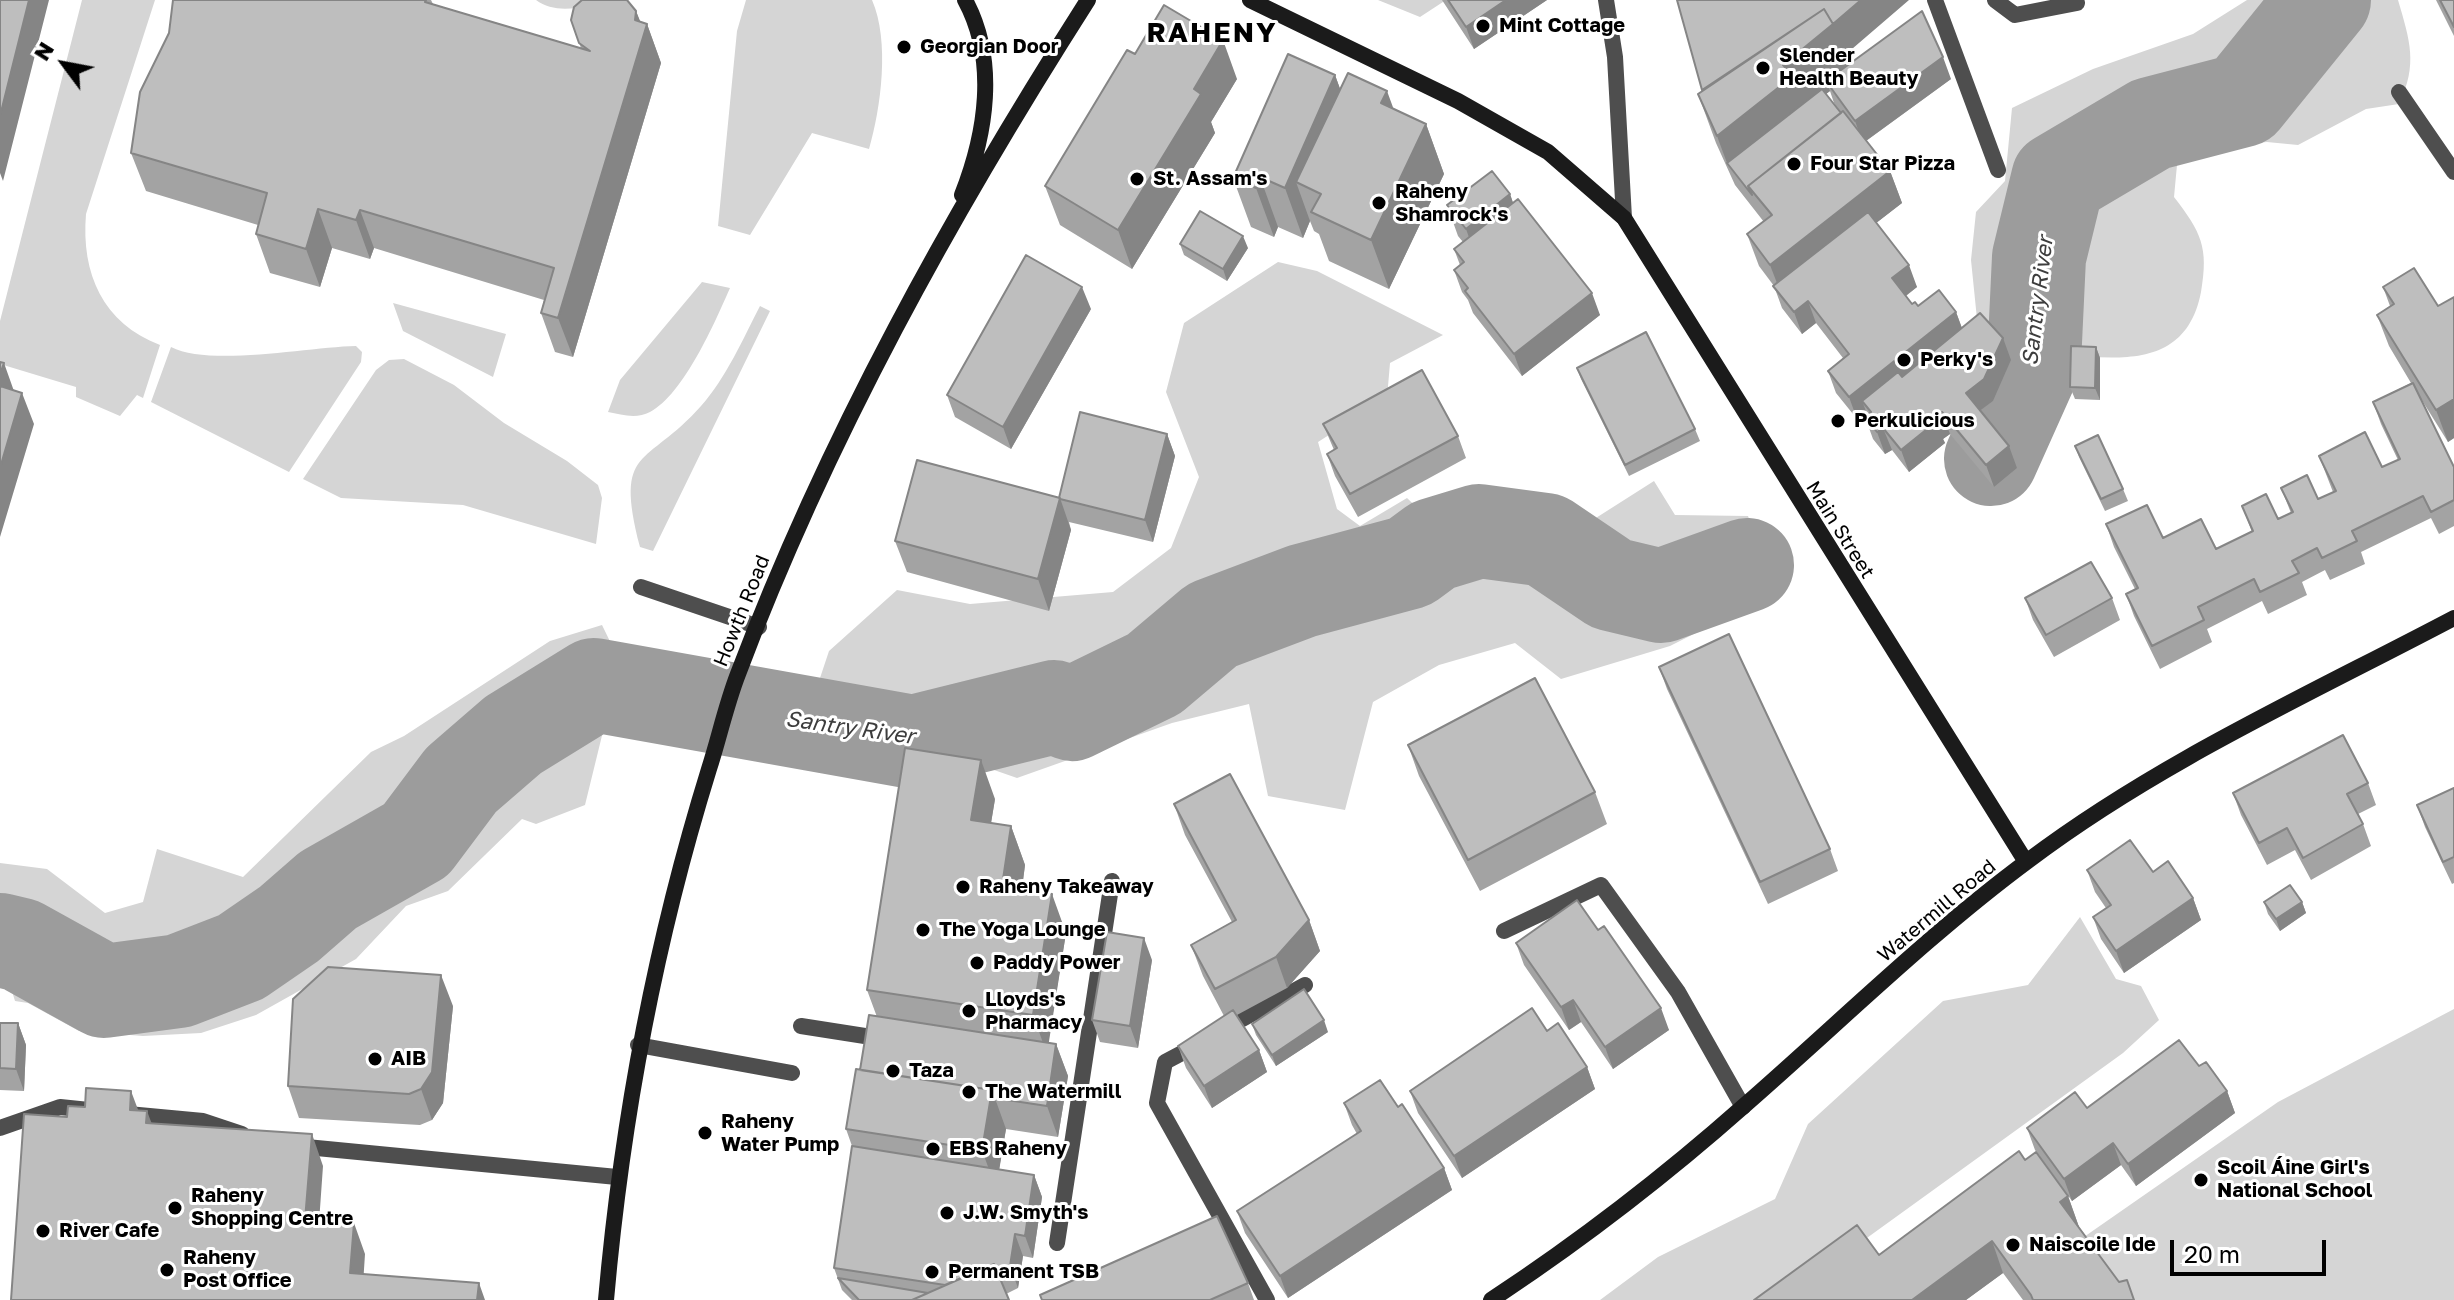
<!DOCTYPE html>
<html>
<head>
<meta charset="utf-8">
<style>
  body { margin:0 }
  #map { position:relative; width:2454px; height:1300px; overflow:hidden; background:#fff; font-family:"Golos Text",sans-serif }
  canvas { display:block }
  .north { position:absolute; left:24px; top:24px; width:80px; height:80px; -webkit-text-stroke:6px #fff; paint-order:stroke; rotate:302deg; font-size:22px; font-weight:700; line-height:32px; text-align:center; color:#000 }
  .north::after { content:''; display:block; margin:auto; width:28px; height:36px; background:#000; clip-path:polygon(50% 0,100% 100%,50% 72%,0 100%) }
  .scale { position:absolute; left:2170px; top:1240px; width:156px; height:36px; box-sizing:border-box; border:4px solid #000; border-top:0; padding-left:10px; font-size:24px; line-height:28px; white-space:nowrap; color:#000; -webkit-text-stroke:6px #fff; paint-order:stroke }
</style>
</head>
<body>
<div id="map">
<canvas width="2454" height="1300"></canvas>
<div class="north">N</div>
<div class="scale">20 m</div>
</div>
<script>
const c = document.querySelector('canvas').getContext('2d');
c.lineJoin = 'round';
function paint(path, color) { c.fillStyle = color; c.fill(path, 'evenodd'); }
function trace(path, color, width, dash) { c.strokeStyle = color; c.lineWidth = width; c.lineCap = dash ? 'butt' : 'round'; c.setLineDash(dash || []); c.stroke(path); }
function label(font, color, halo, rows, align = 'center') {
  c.font = font + ' "Golos Text",sans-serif'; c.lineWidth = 6; c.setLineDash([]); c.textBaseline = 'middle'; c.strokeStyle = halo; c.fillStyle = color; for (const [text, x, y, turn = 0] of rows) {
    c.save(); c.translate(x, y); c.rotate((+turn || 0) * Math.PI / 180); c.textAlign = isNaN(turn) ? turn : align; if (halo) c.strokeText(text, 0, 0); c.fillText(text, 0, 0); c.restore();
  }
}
const green = new Path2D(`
  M82 0H155L86 214C81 274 103 323 160 345L143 398 137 395 120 416 76 397V387L0 364V321Z
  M536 0H612C588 6 557 16 536 0Z
  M746 0H872C890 41 881 108 869 149L812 133 750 235 718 226 737 31Z
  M1378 0H1446L1420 17Z
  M2247 0H2398C2410 41 2418 64 2399 104L2366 109 2298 145 2267 142 2216 147 2177 165 2174 197C2201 232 2209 247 2201 292 2186 370 2117 359 2057 354 2035 353 2012 353 1989 352L1977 319 1971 260 1976 212 2005 181 2012 108 2093 69 2193 34Z
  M1278 262 1317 271 1443 335 1390 363 1387 398 1318 442 1337 509 1360 526 1407 498 1431 521 1513 502 1588 523 1654 481 1675 515 1748 516 1777 592 1670 646 1561 679 1515 643 1439 665 1373 702 1345 810 1268 796 1249 704 1172 723 1017 778 974 763 888 779 813 767 796 750 829 651 897 590 970 604 1113 592 1171 548 1199 477 1166 392 1184 323Z
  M702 282 730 288C715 322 684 394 650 412 637 419 622 415 608 412L620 380Z
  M393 303 506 334 493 377 403 331Z
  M760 306 770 311 653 551 640 547C614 445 646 468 701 406 726 378 743 339 760 306Z
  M356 346 362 352 361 362 289 472 151 402 171 347C210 367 308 347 356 346Z
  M404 359 454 385 504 423 567 461 598 485 602 498 596 544 463 505 341 498 303 479 376 370 389 360Z
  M602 625 620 662 585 805 536 824 522 819 448 891 406 906 356 959 256 1015 201 1033 143 1036 79 1031 28 1003 15 1001 11 988 0 984V863L47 869 105 913 143 902 157 849 243 877 371 752 404 736 550 641Z
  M2080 917 2116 979 2141 986 2159 1020 2123 1053 1781 1300H1600L1658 1257 1775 1199 1808 1124 1943 1001 2028 985Z
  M2454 1009V1300H2123L2081 1239 2278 1102Z`);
const river = new Path2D(`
  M1991 459 2034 363 2039 257 2058 179 2151 124 2243 100 2324 0
  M0 940 21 945 104 991 179 981 241 957 289 924 328 890 416 840 461 780 513 735 594 685 913 742 1054 707 1072 714 1154 674 1212 625 1302 591 1410 562 1433 545 1479 531 1546 540 1611 584 1661 596 1747 565`);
const lane = new Path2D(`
  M1935 0 1998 170
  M2399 92 2454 172
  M641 587 759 627
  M1504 931 1601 885 1678 992 1743 1107
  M801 1026 884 1039
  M1222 1030 1305 985
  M1199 1044 1165 1062 1157 1103 1267 1300
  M638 1045 792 1073
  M128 1114 203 1121 242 1134
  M0 1128 60 1107 89 1110
  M296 1146 617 1177
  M1057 1243 1112 881`);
const street = new Path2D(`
  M1606 0 1615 57 1624 218
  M1995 0 2015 15 2077 3`);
const secondary = new Path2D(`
  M1250 0 1458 101 1548 152 1624 218 2026 862
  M962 195C986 134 998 61 965 0
  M606 1300C622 1119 655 943 709 769 719 738 726 705 738 674 827 438 952 213 1088 0
  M1491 1300C1579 1242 1666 1175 1745 1105 1839 1023 1929 934 2029 860 2159 762 2310 694 2454 618`);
const wall = new Path2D(`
  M173 0H431L433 4 581 48 571 20 636 11 640 22 647 24 661 63 573 357 555 352 541 313 544 300 374 248 370 259 332 248 320 287 270 273 256 234 258 225 146 191 131 153 169 33Z
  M1442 0H1547L1474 49Z
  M2436 0H2454V36Z
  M1135 54 1237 79 1211 122 1215 133 1132 269 1060 225 1045 186Z
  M1845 55 1848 65 1951 79 1866 141 1890 171 1902 203 1876 223 1917 287 1906 296 1912 304 1956 312 1962 328 2011 360 1993 401 1980 410 2017 468 1994 487 1950 434 1943 439 1945 443 1909 472 1892 450 1885 454 1873 439 1865 417 1867 415 1866 411 1857 419 1836 393 1828 371 1843 358 1816 323 1802 334 1782 308 1774 286 1759 266 1747 234 1764 222 1735 185 1716 143 1698 94ZM1830 91 1834 103 1841 113 1826 94Z
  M1335 75 1340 89 1394 109 1426 124 1444 174 1389 289 1329 261 1319 234 1314 231 1310 221 1303 238 1278 227 1274 237 1251 227 1233 178Z
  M1510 194 1513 203 1600 315 1522 376 1473 313 1468 300 1462 292 1454 270 1460 265 1454 249 1463 242 1458 236 1447 205Z
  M1180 244 1248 248 1227 281 1184 255Z
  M2383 287 2438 306 2454 297V438L2448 442 2418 394 2454 467V526L2439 534 2431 518 2361 552 2365 564 2330 580 2325 570 2302 582 2307 595 2268 614 2262 601 2207 629 2212 642 2160 669 2134 616 2126 594 2135 589 2114 547 2106 524 2216 549 2252 532 2242 506 2278 519 2291 513 2281 488 2318 499 2333 492 2319 456 2382 467 2398 460 2381 424 2373 402 2411 383 2389 346 2377 315 2390 306Z
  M1091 309 1011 449 955 417 947 395Z
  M2096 347 2100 358V400L2075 399 2070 387Z
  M1577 368 1695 429 1700 441 1629 476 1581 379Z
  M1323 424 1458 436 1466 458 1358 517 1335 476 1327 454 1334 450Z
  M1167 434 1175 456 1153 542 1069 522 1071 530 1049 611 907 572 895 541 1059 498Z
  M2075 446 2123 489 2128 501 2105 511 2079 457Z
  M2025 598H2112L2120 620 2054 657 2033 620Z
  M1659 667 1830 849 1838 871 1768 904 1667 689Z
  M1408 745 1595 792 1607 824 1480 891 1419 776Z
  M2368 783 2376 805 2358 814 2363 824 2371 846 2311 880 2295 850 2267 865 2241 815 2233 793Z
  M2454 788V883L2452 884 2425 827 2417 805Z
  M995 799 991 823 1011 826 1025 865 1022 889 1066 933 1048 1043 1056 1044 1068 1076 1058 1137 1006 1129 999 1169 1034 1175 1042 1197 1033 1258 1023 1256 1018 1288 1006 1294 1009 1300H852L842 1290 834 1268 852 1146 846 1129 877 1017 867 990Z
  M1174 804 1309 920 1320 951 1287 988 1237 1015 1259 1050 1267 1072 1212 1108 1186 1068 1178 1046 1224 1016 1203 976 1191 945 1232 922 1185 835Z
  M2087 870 2153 872 2193 898 2201 920 2124 973 2101 939 2093 917 2106 908 2095 892Z
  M2264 902H2302L2306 913 2280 931 2268 914Z
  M1598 930 1669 1030 1613 1069 1581 1022 1569 1030 1524 965 1516 943Z
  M1152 960 1138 1048 1100 1042 1092 1020Z
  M453 1006 443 1103 432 1120 420 1125 299 1118 288 1086Z
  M0 1023H18L26 1045 24 1091 0 1090Z
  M1252 1024 1328 1032 1276 1066 1256 1035Z
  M1547 1031 1587 1067 1595 1089 1462 1178 1418 1113 1410 1091Z
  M2199 1066 2227 1091 2235 1113 2136 1186 2121 1165 2072 1201 2035 1150 2027 1128 2087 1108Z
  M1344 1103 1398 1107 1444 1168 1452 1190 1288 1298 1245 1233 1237 1211 1357 1134 1352 1125Z
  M2025 1160 2068 1196 2079 1227 2119 1282 2135 1300H2023L2003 1273 1966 1300H1754L1879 1255Z
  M1248 1283 1254 1300H1042Z`);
const shadedWall = new Path2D(`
  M29 0H49L3 181 0 173V116Z
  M1506 0H1547L1474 49 1466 27Z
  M1861 0H1909L1845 55 1851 74 1826 81 1830 91 1805 110 1727 163 1717 136 1762 75Z
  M636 11 645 33 647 24 661 63 573 357 558 318 635 20Z
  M1223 40 1237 79 1211 122 1215 133 1132 269 1118 230 1194 89Z
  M1943 57 1951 79 1863 143 1855 121Z
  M1335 75 1353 124 1321 194 1296 182 1310 221 1303 238 1285 188Z
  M1387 91 1405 140 1381 103Z
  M1426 124 1444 174 1389 289 1371 240Z
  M1890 171 1902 203 1782 296 1770 265Z
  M1260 177 1278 227 1274 237 1256 188Z
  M1510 194 1521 226 1477 260 1466 229Z
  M318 209 332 248 320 287 306 249Z
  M360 210 374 248 370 259 356 220Z
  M1243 236 1248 248 1227 281 1223 269Z
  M1909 265 1917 287 1900 300 1892 278Z
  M1082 287 1091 309 1011 449 1003 427Z
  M1592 293 1600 315 1522 376 1514 354Z
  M1808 301 1816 323 1802 334 1794 312Z
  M1956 312 1964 334 1869 409 1862 401 1866 411 1857 419 1849 397Z
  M2003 338 2011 360 1993 401 1974 415 1966 393Z
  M2096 347 2100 358V400L2095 388Z
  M4 363 15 394 0 395V374Z
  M22 393 34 424 0 537V468Z
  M2454 399V438L2448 442 2436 410Z
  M1942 412 1950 434 1943 439 1945 443 1909 472 1901 450Z
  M1883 428 1892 450 1885 454 1877 432Z
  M1167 434 1175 456 1153 542 1145 520Z
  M2009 446 2017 468 1994 487 1986 465Z
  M1060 498 1071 530 1049 611 1038 579Z
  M981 760 995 799 985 859 971 820Z
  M1011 826 1025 865 1017 925 1002 886Z
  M1052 894 1066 933 1047 1054 1033 1015Z
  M2193 898 2201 920 2124 973 2116 951Z
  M2302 902 2306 913 2280 931 2276 919Z
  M1309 920 1320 951 1287 988 1276 957Z
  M1144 938 1152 960 1138 1048 1130 1026Z
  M441 975 453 1006 443 1103 432 1120 421 1089Z
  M1573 1000 1581 1022 1569 1030 1561 1007Z
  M1661 1008 1669 1030 1613 1069 1605 1047Z
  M1324 1020 1328 1032 1276 1066 1272 1055Z
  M18 1023 26 1045 24 1091 16 1069Z
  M1056 1044 1068 1076 1058 1137 1047 1106Z
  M1259 1050 1267 1072 1212 1108 1204 1086Z
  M1587 1067 1595 1089 1462 1178 1454 1156Z
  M992 1090 1006 1129 996 1189 982 1150Z
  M131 1091 143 1123 130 1110Z
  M2227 1091 2235 1113 2136 1186 2128 1164Z
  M147 1111 159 1143 146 1123Z
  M312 1134 323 1166 317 1251 305 1220Z
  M2113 1143 2121 1165 2072 1201 2064 1179Z
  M1444 1168 1452 1190 1288 1298 1280 1276Z
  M1034 1175 1042 1197 1033 1258 1025 1236Z
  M2068 1196 2079 1227 2060 1202Z
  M354 1223 365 1254 362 1300 350 1273Z
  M1015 1234 1023 1256 1018 1288 1010 1266Z
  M1992 1241 2003 1273 1966 1300H1912Z
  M479 1283 485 1300H477Z`);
const building = new Path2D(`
  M0 0H29L0 116Z
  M173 0H426L425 2 590 51 579 43 571 20 574 7 582 0H627L636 11 635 20 647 24 558 318 541 313 554 268 360 210 356 220 318 209 306 249 256 234 267 193 131 153 140 92 169 33Z
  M1448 0H1506L1466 27Z
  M1677 0H1861L1833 24 1824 9 1702 90Z
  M2440 0H2454V27Z
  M1164 5 1223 40 1194 89 1201 94 1118 230 1045 186 1127 50 1135 54Z
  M1824 9 1833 24 1783 65 1793 76 1717 136 1698 94Z
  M1922 11 1943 57 1855 121 1826 81Z
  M1288 54 1335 75 1285 188 1260 177 1256 188 1233 178Z
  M1348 73 1387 91 1381 103 1426 124 1371 240 1311 212 1321 194 1296 182Z
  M1822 89 1841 113 1748 186 1752 195 1727 163Z
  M1843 111 1890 171 1770 265 1747 234 1772 215 1748 186Z
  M1492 171 1510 194 1466 229 1447 205Z
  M1518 199 1592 293 1514 354 1465 291 1468 288 1454 270 1464 262 1454 249Z
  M1200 211 1243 236 1223 269 1180 244Z
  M1868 212 1909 265 1892 278 1912 304 1915 302 1918 306 1939 290 1956 312 1849 397 1828 371 1849 354 1808 301 1794 312 1773 286Z
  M1026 255 1082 287 1003 427 947 395Z
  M2414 268 2438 306 2454 297V399L2436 410 2377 315 2394 304 2383 287Z
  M1980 313 2003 338 1984 379 1966 393 2009 446 1986 465 1942 412 1935 418 1937 421 1901 450 1883 428 1877 432 1865 417 1871 412 1862 401 1898 372 1902 377Z
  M1646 332 1695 429 1625 465 1577 368Z
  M2071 346 2096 347 2095 388 2070 387Z
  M0 362 4 363 0 374Z
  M1422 370 1458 436 1350 494 1327 454 1337 448 1323 424Z
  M2413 383 2454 467V500L2431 512 2423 496 2352 531 2357 541 2322 558 2317 548 2292 561 2299 573 2260 592 2254 579 2198 607 2204 620 2152 646 2126 594 2138 588 2106 524 2147 505 2163 538 2201 519 2216 549 2253 531 2242 506 2266 494 2278 519 2293 512 2281 488 2307 475 2318 499 2336 491 2319 456 2365 432 2382 467 2400 459 2373 402Z
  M0 386 22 393 0 468Z
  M1080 412 1167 434 1145 520 1060 499 1059 498Z
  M2098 435 2123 489 2101 499 2075 446Z
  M917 460 1060 498 1038 579 895 541Z
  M2091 562 2112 598 2046 635 2025 598Z
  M1729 634 1830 849 1760 882 1659 667Z
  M1535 678 1595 792 1468 860 1408 745Z
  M2343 735 2368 783 2347 794 2363 824 2303 858 2287 828 2259 843 2233 793Z
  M905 748 981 760 971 820 1011 826 1002 886 1052 894 1033 1015 867 990Z
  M1230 774 1309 920 1276 957 1215 989 1191 945 1236 920 1174 804Z
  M2454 788V857L2443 862 2417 805Z
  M2130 840 2153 872 2168 861 2193 898 2116 951 2093 917 2111 905 2087 870Z
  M2290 885 2302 902 2276 919 2264 902Z
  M1577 900 1598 930 1604 926 1661 1008 1605 1047 1573 1000 1561 1007 1516 943Z
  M1107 932 1144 938 1130 1026 1092 1020Z
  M328 967 441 975 432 1072 421 1089 409 1094 288 1086 293 999Z
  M1304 989 1324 1020 1272 1055 1252 1024Z
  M1532 1008 1547 1031 1558 1023 1587 1067 1454 1156 1410 1091Z
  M1233 1010 1259 1050 1204 1086 1178 1046Z
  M869 1015 1056 1044 1047 1106 994 1098 992 1090 860 1070Z
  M0 1023H18L16 1069 0 1068Z
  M2179 1040 2199 1066 2206 1062 2227 1091 2128 1164 2113 1143 2064 1179 2027 1128 2075 1092 2087 1108Z
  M856 1069 992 1090 982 1150 846 1129Z
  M1380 1080 1398 1107 1402 1104 1444 1168 1280 1276 1237 1211 1361 1131 1344 1103Z
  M86 1088 131 1091 130 1110 147 1111 146 1123 312 1134 305 1220 354 1223 350 1273 479 1283 477 1300H11L24 1114 67 1117 68 1106 85 1107Z
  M852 1146 1034 1175 1025 1236 1015 1234 1010 1266 997 1272 994 1264 945 1285 834 1268Z
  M2019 1151 2025 1160 2036 1152 2068 1196 2060 1202 2119 1282 2127 1280 2134 1300H2033L2031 1295 1992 1241 1912 1300H1754L1857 1225 1879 1255Z
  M1217 1216 1248 1283 1210 1300H1042L1040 1295Z
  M994 1264 1009 1300H912Z
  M838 1278 928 1293 912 1300H859Z`);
const markers = [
  [1483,26,8,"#000"],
  [904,47,8,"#000"],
  [1763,68,8,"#000"],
  [1794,164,8,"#000"],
  [1137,179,8,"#000"],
  [1379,203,8,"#000"],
  [1904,360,8,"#000"],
  [1838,421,8,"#000"],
  [963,887,8,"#000"],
  [923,930,8,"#000"],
  [977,963,8,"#000"],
  [969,1011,8,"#000"],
  [375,1059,8,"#000"],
  [893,1071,8,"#000"],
  [969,1092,8,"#000"],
  [705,1133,8,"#000"],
  [933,1149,8,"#000"],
  [2201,1180,8,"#000"],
  [175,1208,8,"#000"],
  [947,1213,8,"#000"],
  [43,1231,8,"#000"],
  [2013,1245,8,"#000"],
  [167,1270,8,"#000"],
  [932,1272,8,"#000"]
];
const poiNames = [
  ["Mint Cottage",1499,26],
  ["Georgian Door",920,47],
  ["Slender",1779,56],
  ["Health Beauty",1779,79],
  ["Four Star Pizza",1810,164],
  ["St. Assam's",1153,179],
  ["Raheny",1395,192],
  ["Shamrock's",1395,215],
  ["Perky's",1920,360],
  ["Perkulicious",1854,421],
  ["Raheny Takeaway",979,887],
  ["The Yoga Lounge",939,930],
  ["Paddy Power",993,963],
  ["Lloyds's",985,1000],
  ["Pharmacy",985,1023],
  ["AIB",391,1059],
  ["Taza",909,1071],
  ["The Watermill",985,1092],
  ["Raheny",721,1122],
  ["Water Pump",721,1145],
  ["EBS Raheny",949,1149],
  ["Scoil Áine Girl's",2217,1168],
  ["National School",2217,1191],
  ["Raheny",191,1196],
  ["Shopping Centre",191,1219],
  ["J.W. Smyth's",963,1213],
  ["River Cafe",59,1231],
  ["Naiscoile Ide",2029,1245],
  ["Raheny",183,1258],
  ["Post Office",183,1281],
  ["Permanent TSB",948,1272]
];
const streetNames = [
  ["Main Street",1840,530,58],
  ["Howth Road",742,611,-68],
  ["Watermill Road",1937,911,-40]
];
const waterNames = [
  ["Santry River",2038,301,-83],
  ["Santry River",850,728,8]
];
const districtNames = [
  ["RAHENY",1212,33]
];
paint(green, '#d5d5d5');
trace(river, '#9c9c9c', 94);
trace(lane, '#4e4e4e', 16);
trace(street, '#4e4e4e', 16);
trace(secondary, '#1b1b1b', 16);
paint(wall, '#a3a3a3');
paint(shadedWall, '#858585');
paint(building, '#bebebe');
trace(building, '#858585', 2);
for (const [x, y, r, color] of markers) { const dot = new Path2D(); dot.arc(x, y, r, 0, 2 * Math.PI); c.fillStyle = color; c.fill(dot); trace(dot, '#fff', 3); }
label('bold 20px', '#000', '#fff', poiNames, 'left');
label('20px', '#000', '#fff', streetNames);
label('italic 22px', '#3d3d3d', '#fff', waterNames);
c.letterSpacing = '2px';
label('bold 28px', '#000', '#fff', districtNames);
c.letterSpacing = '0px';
</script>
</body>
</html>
